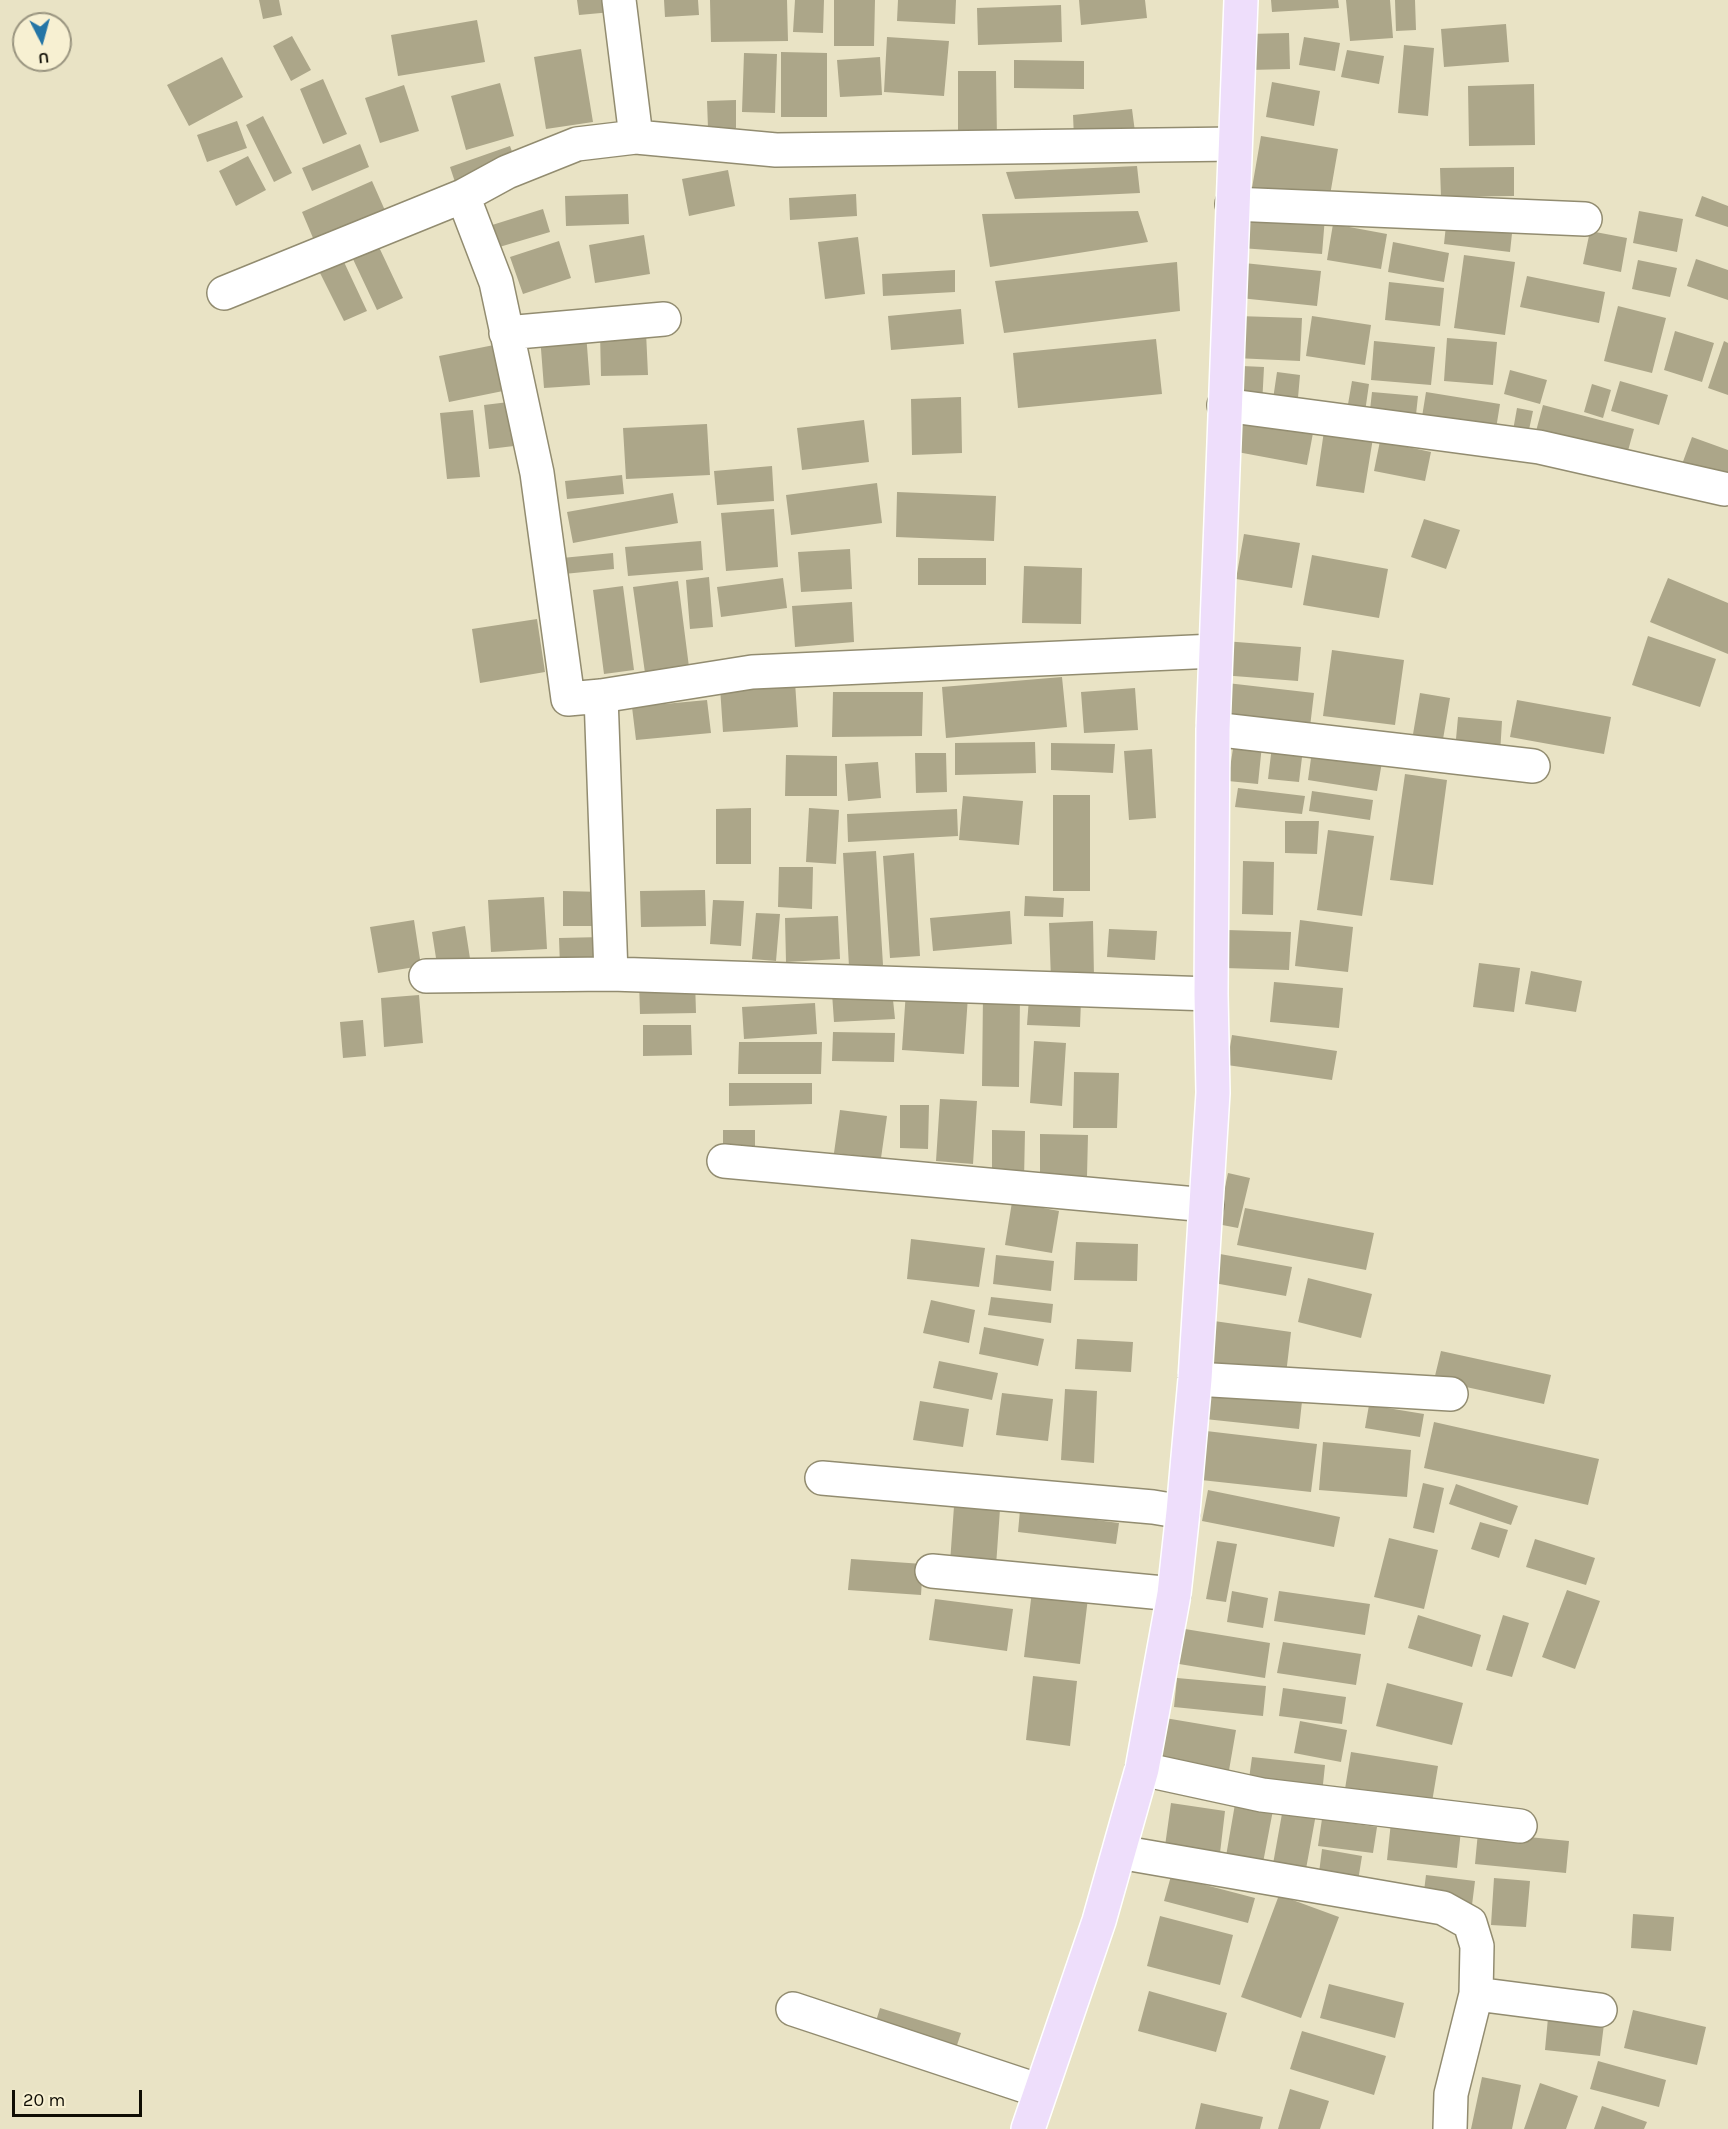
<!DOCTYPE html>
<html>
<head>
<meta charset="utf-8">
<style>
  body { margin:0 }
  #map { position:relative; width:1728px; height:2129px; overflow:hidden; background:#e9e3c5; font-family:Karla,sans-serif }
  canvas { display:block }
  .north { position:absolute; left:12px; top:12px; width:60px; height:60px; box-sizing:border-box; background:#f7f0d2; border:2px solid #9a9580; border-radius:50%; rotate:174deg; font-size:16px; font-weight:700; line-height:24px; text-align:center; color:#0f0d04 }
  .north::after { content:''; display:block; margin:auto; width:21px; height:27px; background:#2475a6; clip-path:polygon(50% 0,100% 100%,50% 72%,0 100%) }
  .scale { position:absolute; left:12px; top:2090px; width:130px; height:27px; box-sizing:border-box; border:3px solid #0f0d04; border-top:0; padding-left:8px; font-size:18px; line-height:21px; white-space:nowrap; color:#0f0d04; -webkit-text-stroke:4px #f7f0d2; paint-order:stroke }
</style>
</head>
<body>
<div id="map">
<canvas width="1728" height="2129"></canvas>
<div class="north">U</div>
<div class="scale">20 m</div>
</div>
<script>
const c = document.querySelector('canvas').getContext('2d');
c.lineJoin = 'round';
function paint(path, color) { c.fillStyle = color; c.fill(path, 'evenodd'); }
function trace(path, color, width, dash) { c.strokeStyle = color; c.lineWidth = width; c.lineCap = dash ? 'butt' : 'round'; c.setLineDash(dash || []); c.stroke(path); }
const building = new Path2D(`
  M259 0H279L282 15 263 19Z
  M577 0H611L612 12 579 15Z
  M664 0H698L699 15 665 17Z
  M710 0H787L788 41 711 42Z
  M795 0H824L823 33 793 32Z
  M834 0H875L874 46H834Z
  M898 0H956L955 24 897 21Z
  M1079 0H1145L1147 18 1081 25Z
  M1271 0H1338L1339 8 1272 12Z
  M1346 0H1390L1393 38 1350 41Z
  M1395 0H1415L1416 30 1396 31Z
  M1061 5 1062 42 978 45 977 8Z
  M477 20 485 62 398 76 391 35Z
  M1506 24 1509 62 1444 67 1441 29Z
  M1289 33 1290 69 1249 70 1248 34Z
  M292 36 311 70 291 81 273 46Z
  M887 37 949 41 944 96 884 92Z
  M1304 37 1340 43 1335 71 1299 65Z
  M1404 45 1434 48 1428 116 1398 113Z
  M581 49 593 122 546 129 534 57Z
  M1347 50 1384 56 1379 84 1341 77Z
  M781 52 827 53V117H781Z
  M744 53 777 54 775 113 742 112Z
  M222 57 243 97 189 126 167 85Z
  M880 57 882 95 840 97 837 60Z
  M1014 60 1084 61V89L1014 88Z
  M958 71H996L997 140H958Z
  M323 79 347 134 323 144 300 89Z
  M1272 82 1320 91 1314 126 1266 117Z
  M500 83 514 136 466 150 451 96Z
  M1534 84 1535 145 1469 146 1468 86Z
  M404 85 419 131 380 143 365 98Z
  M736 100V128H708L707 101Z
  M1132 109 1135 132 1074 138 1073 115Z
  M263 116 292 173 274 182 246 125Z
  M237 121 247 148 207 162 197 135Z
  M1261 136 1338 149 1329 201 1252 188Z
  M360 144 369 167 312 191 302 168Z
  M510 146 517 165 456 185 450 167Z
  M248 156 266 190 236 206 219 171Z
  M1137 166 1140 193 1015 199 1006 172Z
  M1514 167V196L1441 197 1440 168Z
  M728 170 735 206 689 216 682 179Z
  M372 181 387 215 316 245 302 212Z
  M628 194 629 224 566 226 565 196Z
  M856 194 857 216 790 220 789 198Z
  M1702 196 1728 206V227L1695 216Z
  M543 209 550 232 496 248 489 226Z
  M1138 211 1148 242 990 267 982 214Z
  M1639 211 1683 219 1677 252 1633 243Z
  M1243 213 1325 217 1322 254 1241 248Z
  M1447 216 1513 224 1510 252 1444 244Z
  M1333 224 1387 234 1381 269 1327 260Z
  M1590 231 1627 238 1621 272 1583 264Z
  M644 235 650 274 595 283 589 245Z
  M858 237 865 294 825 299 818 242Z
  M559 241 571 278 523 294 510 257Z
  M1393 242 1449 253 1444 282 1388 272Z
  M378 245 403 298 377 310 352 257Z
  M1464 255 1515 262 1505 335 1454 328Z
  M1696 259 1728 270V300L1687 286Z
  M1638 260 1677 268 1670 297 1632 289Z
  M344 262 367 311 344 321 320 273Z
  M1177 262 1180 311 1004 333 995 281Z
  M1244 263 1321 271 1317 306 1240 298Z
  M955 270V292L883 296 882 274Z
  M1527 276 1605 292 1599 323 1520 307Z
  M1389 282 1444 288 1440 326 1385 320Z
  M1618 306 1666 318 1652 373 1604 361Z
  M961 309 964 344 891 350 888 316Z
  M1237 316 1302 318 1300 361 1235 358Z
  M1312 316 1371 325 1365 365 1306 356Z
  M1675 331 1714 343 1702 382 1664 370Z
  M646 332 648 375 601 376 600 333Z
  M586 333 590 385 544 388 540 336Z
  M1447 338 1497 342 1493 385 1444 381Z
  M1156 339 1162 394 1018 408 1013 353Z
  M1374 341 1435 347 1431 385 1371 380Z
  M1724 341 1728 343V395L1708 388Z
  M494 345 503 391 449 402 439 356Z
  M1242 366 1264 367 1262 405H1240Z
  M1510 370 1547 380 1540 404 1504 394Z
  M1277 372 1300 375 1297 409 1272 406Z
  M1352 381 1369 384 1364 419 1346 416Z
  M1620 381 1668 395 1659 425 1611 411Z
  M1592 384 1611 390 1603 418 1584 412Z
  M1372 392 1418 396 1415 424 1369 419Z
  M1426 392 1500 404 1495 435 1421 423Z
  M961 397 962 453 912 455 911 399Z
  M509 402 514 446 489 449 484 405Z
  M1543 405 1634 429 1626 458 1535 435Z
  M1517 408 1533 411 1527 439 1512 436Z
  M473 410 480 477 447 479 440 413Z
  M1239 419 1313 433 1307 465 1232 451Z
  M864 420 869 462 802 470 797 428Z
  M707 424 710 475 626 479 623 428Z
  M1324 431 1373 438 1364 493 1316 486Z
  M1692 437 1728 450V485L1681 467Z
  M1380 441 1431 452 1425 481 1374 471Z
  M772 466 774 501 717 505 714 471Z
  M622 475 624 494 567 499 565 481Z
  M877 483 882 523 791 535 786 495Z
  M897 492 996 496 994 541 896 537Z
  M673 493 678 523 573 543 567 512Z
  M774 509 778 567 726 571 721 513Z
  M1424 519 1460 530 1446 569 1411 557Z
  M1244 534 1300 543 1292 588 1236 579Z
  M701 541 703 570 628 576 625 547Z
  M850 549 852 589 801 592 798 552Z
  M613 553 614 569 564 574 562 558Z
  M1312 555 1388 569 1379 618 1303 605Z
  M918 558H986V585H918Z
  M1024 566 1082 568 1081 624 1022 623Z
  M709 577 713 627 690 629 686 580Z
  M783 578 787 608 721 617 717 587Z
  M1668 578 1728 603V654L1650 622Z
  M678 581 689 667 645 673 633 587Z
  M623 586 634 670 604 674 593 590Z
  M852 602 854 642 795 647 792 606Z
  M537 619 545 672 480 683 472 629Z
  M1648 636 1716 659 1700 707 1632 685Z
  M1224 641 1301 647 1298 681 1221 675Z
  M1332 650 1404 660 1395 725 1323 716Z
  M1062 677 1067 727 946 738 942 687Z
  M795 682 798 727 723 732 720 687Z
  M1227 683 1314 693 1310 727 1224 717Z
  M1135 688 1138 730 1084 733 1081 692Z
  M833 692H923L922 736 832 737Z
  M1420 693 1450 698 1441 751 1411 746Z
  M707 700 711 733 636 740 632 707Z
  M1517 700 1611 717 1604 754 1510 737Z
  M1458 717 1502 721 1500 754 1455 750Z
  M1035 742 1036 773 955 775V743Z
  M1234 742 1262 745 1258 784 1228 781Z
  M1051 743 1115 744 1113 773 1051 770Z
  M1272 746 1303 749 1299 782 1268 779Z
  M1152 749 1156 818 1129 820 1124 751Z
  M1312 751 1382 762 1377 791 1308 780Z
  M915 753H946L947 792 916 793Z
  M786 755 837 756V796H785Z
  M878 762 881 798 848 801 845 764Z
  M1405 774 1447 780 1433 885 1390 880Z
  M1238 788 1305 796 1302 814 1235 807Z
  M1312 791 1373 800 1370 820 1309 811Z
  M1053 795H1090V891H1053Z
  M963 796 1023 801 1019 845 959 840Z
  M751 808V864H716V809Z
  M809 808 839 810 836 864 806 862Z
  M957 809 958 836 848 842 847 814Z
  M1285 821H1319L1317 854 1285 853Z
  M1328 830 1374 836 1362 916 1317 910Z
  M876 851 883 965 849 967 843 853Z
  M914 853 920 956 890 958 883 856Z
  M1243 861 1274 862 1273 915 1242 914Z
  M779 867H813L812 909 778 907Z
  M705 890 706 926 641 927 640 891Z
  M563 891 603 892V926H563Z
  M1025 896 1064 898 1063 917 1024 916Z
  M544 897 547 949 491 952 488 900Z
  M713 900 744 901 741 946 710 944Z
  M1010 911 1012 944 933 951 930 918Z
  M756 913 780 914 776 961 752 959Z
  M838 916 840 959 786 962 785 918Z
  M414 920 421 966 378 973 370 927Z
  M1300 920 1353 927 1348 972 1295 966Z
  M1093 921 1094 978 1051 980 1049 923Z
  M465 926 471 965 438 971 432 932Z
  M1109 929 1157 931 1155 960 1107 957Z
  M1227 930 1291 932 1289 970 1225 968Z
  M602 937 604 965 560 967 559 938Z
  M1479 963 1520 968 1514 1012 1473 1007Z
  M1531 971 1582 981 1576 1012 1525 1004Z
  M695 980 696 1013 640 1014 639 981Z
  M1274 982 1343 988 1339 1028 1270 1022Z
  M892 990 895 1019 834 1022 832 993Z
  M906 991 968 996 964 1054 902 1050Z
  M983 994 1020 995 1019 1087 982 1086Z
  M419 995 423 1043 384 1047 381 998Z
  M1029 998 1081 1000 1080 1027 1027 1025Z
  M815 1003 817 1034 744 1039 742 1007Z
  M363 1020 366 1056 343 1058 340 1022Z
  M643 1025H691L692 1055 643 1056Z
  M833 1032 895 1033 894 1062 832 1061Z
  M1232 1035 1337 1051 1332 1080 1227 1065Z
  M1034 1041 1066 1043 1062 1106 1030 1103Z
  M739 1042H822L821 1074H738Z
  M1074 1072 1119 1073 1117 1128H1073Z
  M729 1083H812V1104L729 1106Z
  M940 1099 977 1101 973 1164 936 1161Z
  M900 1105H929L928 1149 900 1148Z
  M840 1110 887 1116 881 1158 834 1153Z
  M723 1130H755V1156L723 1157Z
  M992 1130 1025 1131 1024 1180H992Z
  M1040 1134 1088 1135 1087 1176H1040Z
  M1228 1173 1250 1178 1238 1228 1217 1224Z
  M1012 1202 1059 1211 1052 1253 1005 1245Z
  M1245 1208 1374 1233 1366 1270 1237 1245Z
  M911 1239 985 1248 979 1287 907 1279Z
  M1076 1242 1138 1244 1137 1281 1074 1280Z
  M1220 1254 1292 1267 1286 1296 1214 1283Z
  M996 1255 1054 1261 1051 1291 993 1284Z
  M1308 1278 1372 1294 1361 1338 1298 1322Z
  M991 1297 1053 1304 1051 1323 988 1315Z
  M931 1300 975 1310 969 1343 923 1333Z
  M1207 1320 1291 1332 1286 1374 1201 1363Z
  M984 1327 1044 1339 1038 1366 979 1354Z
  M1077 1339 1133 1342 1131 1372 1075 1369Z
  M1441 1351 1551 1375 1544 1404 1434 1380Z
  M939 1361 998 1373 992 1400 933 1388Z
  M1209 1382 1303 1392 1299 1429 1205 1419Z
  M1065 1389 1097 1391 1094 1463 1061 1460Z
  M1002 1393 1053 1399 1048 1441 996 1435Z
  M920 1401 969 1409 963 1447 913 1440Z
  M1369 1405 1424 1414 1420 1437 1365 1428Z
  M1434 1422 1599 1459 1588 1505 1424 1468Z
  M1206 1431 1317 1444 1311 1492 1201 1480Z
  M1323 1442 1411 1450 1407 1497 1319 1490Z
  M1423 1483 1444 1488 1434 1533 1413 1528Z
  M1456 1484 1518 1506 1511 1525 1449 1504Z
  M1208 1490 1340 1517 1334 1547 1202 1521Z
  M954 1506 1000 1509 996 1566 950 1563Z
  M1020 1510 1119 1523 1116 1544 1018 1532Z
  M1480 1522 1508 1530 1499 1558 1471 1549Z
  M1389 1538 1438 1550 1424 1609 1374 1597Z
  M1535 1539 1595 1558 1586 1585 1526 1567Z
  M1217 1541 1237 1544 1226 1602 1206 1599Z
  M851 1559 923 1564 921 1595 848 1590Z
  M1567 1590 1600 1601 1575 1669 1542 1657Z
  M1032 1591 1088 1598 1080 1664 1024 1657Z
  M1232 1591 1268 1598 1263 1628 1227 1622Z
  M1279 1591 1370 1604 1365 1635 1274 1621Z
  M935 1599 1013 1609 1007 1651 929 1640Z
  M1418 1615 1481 1635 1472 1667 1408 1648Z
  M1503 1615 1529 1623 1512 1677 1486 1670Z
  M1185 1629 1270 1643 1265 1678 1179 1664Z
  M1283 1642 1361 1654 1356 1685 1277 1673Z
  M1033 1676 1077 1681 1070 1746 1026 1740Z
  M1177 1678 1266 1686 1263 1716 1174 1707Z
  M1387 1683 1463 1703 1452 1745 1376 1726Z
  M1283 1688 1346 1697 1342 1724 1279 1716Z
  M1165 1718 1236 1730 1228 1776 1157 1763Z
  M1300 1721 1347 1730 1341 1762 1294 1753Z
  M1351 1752 1438 1766 1431 1808 1344 1795Z
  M1252 1757 1325 1765 1322 1794 1248 1786Z
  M1171 1803 1225 1811 1220 1853 1165 1846Z
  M1235 1804 1273 1810 1262 1868 1225 1862Z
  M1283 1808 1316 1814 1306 1869 1273 1864Z
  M1322 1819 1377 1827 1373 1853 1318 1846Z
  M1391 1822 1461 1830 1457 1868 1387 1860Z
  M1478 1832 1569 1841 1566 1873 1475 1864Z
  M1322 1849 1362 1856 1357 1887 1318 1881Z
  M1426 1875 1475 1881 1472 1905 1423 1899Z
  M1171 1876 1255 1898 1248 1923 1164 1901Z
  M1494 1878 1530 1881 1526 1927 1491 1925Z
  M1279 1895 1339 1917 1301 2018 1241 1997Z
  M1633 1914 1674 1917 1671 1951 1631 1948Z
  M1160 1916 1233 1935 1220 1985 1147 1966Z
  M1329 1984 1404 2003 1395 2038 1320 2018Z
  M1149 1991 1227 2013 1216 2052 1138 2031Z
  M880 2008 961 2033 953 2057 873 2031Z
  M1633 2010 1706 2027 1697 2065 1624 2048Z
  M1548 2018 1604 2024 1600 2056 1545 2050Z
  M1302 2031 1386 2056 1374 2095 1290 2069Z
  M1598 2061 1666 2080 1659 2107 1590 2089Z
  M1482 2077 1521 2085 1512 2129H1471Z
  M1540 2083 1578 2096 1566 2129H1524Z
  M1290 2089 1329 2101 1320 2129H1278Z
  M1201 2103 1263 2117 1260 2129H1195Z
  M1602 2106 1647 2122 1644 2129H1594Z`);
const minor = new Path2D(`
  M619 0 636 137
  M463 196 496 282 537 473 568 699 601 696 752 672 1215 651
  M1232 204 1585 219
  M224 293 463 196 507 172 577 144 636 137 776 150 1235 144
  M506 333 664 319
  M1224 405 1539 447 1724 489
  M601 696 611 974
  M1213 729 1533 766
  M426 976 611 974 1211 994
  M724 1161 1207 1205
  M1195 1379 1451 1394
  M822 1478 1153 1507 1183 1512
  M932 1571 1174 1594
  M1142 1769 1262 1795 1520 1826
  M1119 1852 1443 1908 1470 1923 1477 1946 1476 1994 1451 2094 1450 2129
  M1476 1994 1600 2010
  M793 2009 1040 2091`);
const major = new Path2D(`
  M1028 2129 1099 1921 1142 1769 1174 1594 1183 1512 1195 1379 1213 1093 1211 994 1213 729 1241 0`);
paint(building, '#aca689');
trace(minor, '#928c70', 36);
trace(major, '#fff', 36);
trace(minor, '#fff', 33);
trace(major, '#eedefb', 33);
</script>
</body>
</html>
